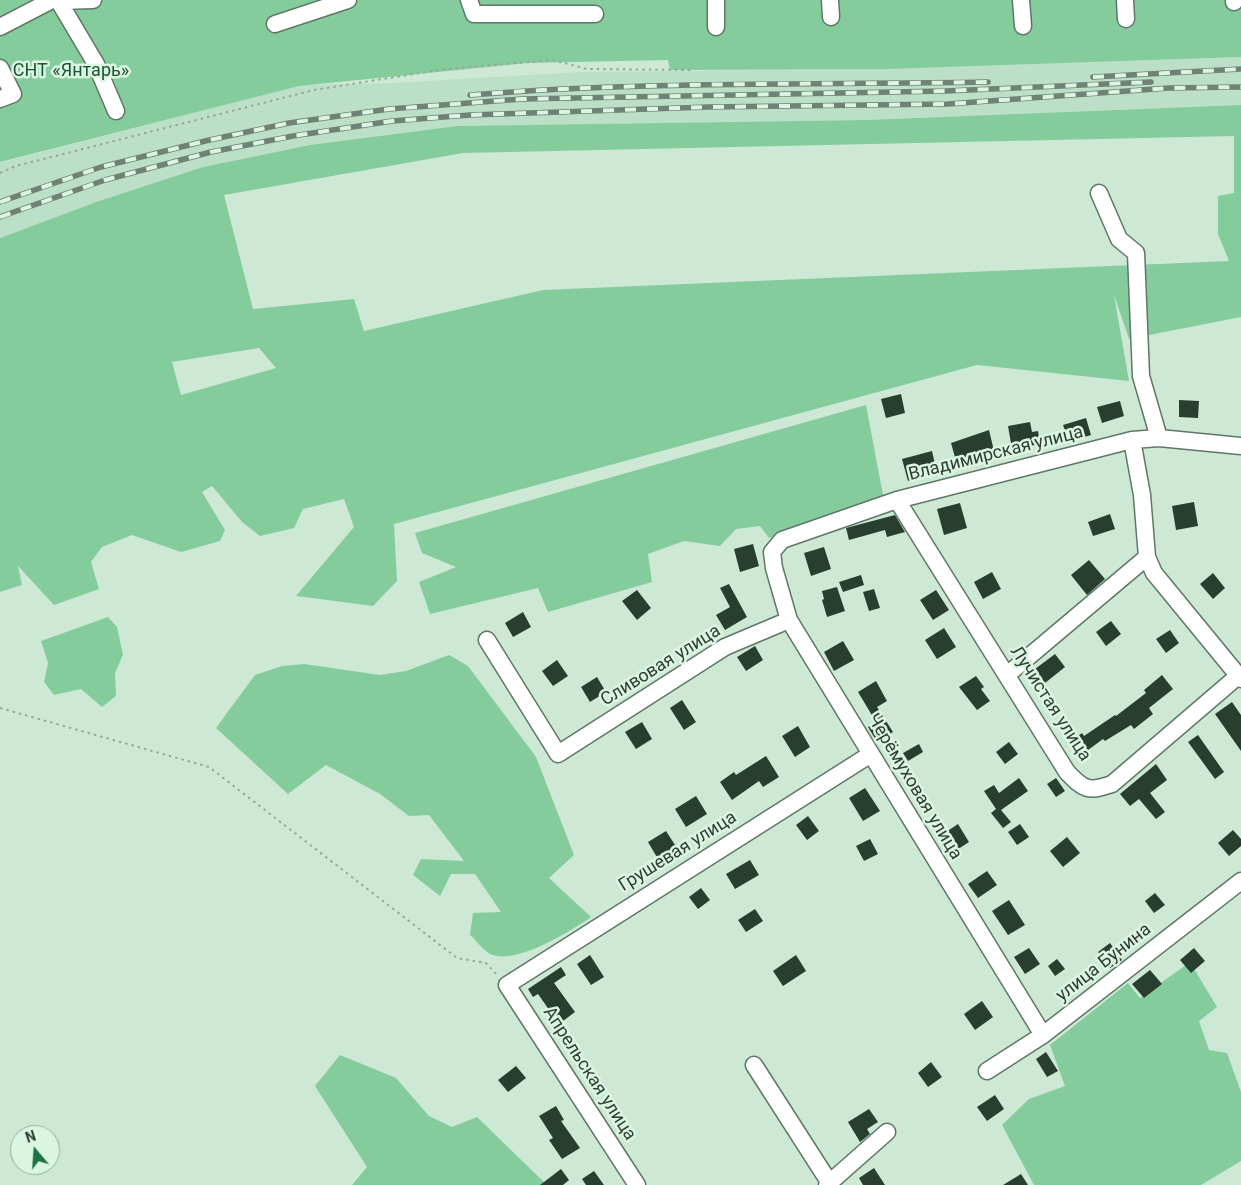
<!DOCTYPE html>
<html>
<head>
<meta charset="utf-8">
<style>
  body { margin:0 }
  #map { position:relative; width:1241px; height:1185px; overflow:hidden; background:#cde9d5; font-family:Roboto,sans-serif }
  canvas { display:block }
  .north { position:absolute; left:10px; top:1125px; width:50px; height:50px; box-sizing:border-box; background:#daf6e2; border:1px solid #96ac9c; border-radius:50%; rotate:342deg; font-size:14px; font-weight:700; line-height:20px; text-align:center; color:#313c34 }
  .north::after { content:''; display:block; margin:auto; width:18px; height:22px; background:#1d7143; clip-path:polygon(50% 0,100% 100%,50% 72%,0 100%) }
</style>
</head>
<body>
<div id="map">
<canvas width="1241" height="1185"></canvas>
<div class="north">N</div>
</div>
<script>
const c = document.querySelector('canvas').getContext('2d');
c.lineJoin = 'round';
function paint(path, color) { c.fillStyle = color; c.fill(path, 'evenodd'); }
function trace(path, color, width, dash) { c.strokeStyle = color; c.lineWidth = width; c.lineCap = dash ? 'butt' : 'round'; c.setLineDash(dash || []); c.stroke(path); }
function label(font, color, halo, rows, align = 'center') {
  c.font = font + ' Roboto,sans-serif'; c.lineWidth = 5; c.setLineDash([]); c.textBaseline = 'middle'; c.strokeStyle = halo; c.fillStyle = color; for (const [text, x, y, turn = 0] of rows) {
    c.save(); c.translate(x, y); c.rotate((+turn || 0) * Math.PI / 180); c.textAlign = isNaN(turn) ? turn : align; if (halo) c.strokeText(text, 0, 0); c.fillText(text, 0, 0); c.restore();
  }
}
const built = new Path2D(`
  M1241 57V105L866 120 457 126 310 145 203 167 96 202 0 238V163L300 85 393 83 579 72 888 69Z`);
const green = new Path2D(`
  M0 0H1241V57L888 69 670 70 668 60 527 63 299 86 0 162Z
  M1241 105V317L1129 339 1114 295 1129 381 977 365 394 524 397 581 373 606 296 596 354 527 344 499 303 509 294 528 260 536 242 522 212 486 202 492 225 530 220 541 181 552 132 535 102 547 91 562 99 589 54 605 18 566 22 585 0 592V238L96 202 203 167 310 145 457 126 866 120ZM1234 136V193L1218 196V234L1229 261 543 290 364 331 354 299 253 309 224 195 463 153ZM259 348 276 368 181 395 172 362Z
  M866 405 883 495 769 538 760 526 736 529 720 546 684 541 648 554 652 582 548 612 538 588 430 614 419 582 456 567 422 553 415 533Z
  M108 617 117 627 123 655 115 673 116 696 102 707 81 689 54 695 44 682 48 663 41 641Z
  M449 655 468 666 536 757 574 855 549 878 591 917C571 931 515 966 490 954 483 950 476 940 470 935L473 913 501 912 475 874H451L440 896 413 875 421 859 464 861 429 815 409 816 380 794 326 765 288 794 216 728 255 675 282 666 304 664 380 675 406 671Z
  M1190 962 1217 1007 1199 1021 1209 1050 1227 1053 1241 1092V1161L1201 1185H1034L1002 1125 1029 1099 1065 1086 1050 1045 1128 983 1140 998Z
  M340 1055 396 1078 429 1116 452 1127 477 1117 547 1185H352L367 1167 315 1086Z`);
const building = new Path2D(`
  M901 394 905 413 886 418 881 399Z
  M1179 400 1199 401 1198 418 1179 417Z
  M1120 401 1124 416 1102 423 1097 407Z
  M1086 418 1091 435 1069 442 1063 425Z
  M1030 422 1032 432 1038 431 1040 444 1012 449 1008 426Z
  M989 430 994 451 979 455 981 462 958 468 951 443Z
  M932 451 937 473 908 481 902 459Z
  M1194 502 1198 526 1176 530 1172 506Z
  M960 503 967 528 944 535 937 509Z
  M1110 514 1115 529 1093 536 1088 522Z
  M895 515 905 532 887 537 885 530 849 540 846 528Z
  M753 544 759 566 740 572 734 549Z
  M824 547 831 569 811 576 804 553Z
  M1089 560 1105 579 1087 595 1071 575Z
  M992 572 1001 589 983 599 974 582Z
  M1213 573 1225 588 1213 599 1200 584Z
  M861 575 864 585 843 592 839 582Z
  M729 584 747 617 725 630 716 615 730 607 720 588Z
  M837 587 845 611 827 617 822 600 824 599 822 591Z
  M874 589 880 608 869 611 863 592Z
  M637 590 651 608 637 620 622 601Z
  M936 590 949 610 933 620 920 600Z
  M523 612 531 627 513 637 505 623Z
  M1111 621 1121 634 1106 646 1096 632Z
  M944 628 956 647 937 659 925 640Z
  M1170 630 1179 643 1166 653 1156 639Z
  M843 641 854 660 834 671 824 652Z
  M755 646 763 660 746 671 737 657Z
  M1055 654 1065 667 1045 683 1035 669Z
  M557 660 568 676 553 686 542 671Z
  M1162 675 1173 689 1149 708 1153 714 1134 729 1131 725 1105 741 1103 739 1080 756 1070 742 1082 733 1084 736 1115 715 1116 716 1146 693 1144 690Z
  M976 676 984 687 981 689 990 701 977 710 959 687Z
  M597 677 606 692 590 702 581 687Z
  M876 681 887 701 877 707 893 732 877 742 868 727 876 722 858 692Z
  M682 700 696 722 684 730 670 708Z
  M1232 702 1241 715V751L1215 714Z
  M642 722 652 739 636 749 625 732Z
  M798 726 810 747 795 757 782 736Z
  M1198 735 1224 772 1215 779 1188 742Z
  M1009 742 1018 754 1005 764 996 752Z
  M919 744 923 752 908 761 903 753Z
  M766 756 779 777 763 787 759 781 732 800 720 782 734 772 736 775Z
  M1156 764 1167 780 1150 793 1165 812 1156 819 1139 799 1130 806 1120 794Z
  M1019 778 1028 791 1001 810 1011 822 1003 828 991 813 996 809 984 791 994 785 999 793Z
  M1056 778 1065 791 1056 797 1047 784Z
  M865 788 880 811 863 821 849 798Z
  M696 796 707 814 686 827 675 809Z
  M808 816 819 831 807 840 796 825Z
  M958 824 969 842 952 853 940 836Z
  M1020 824 1029 837 1017 845 1008 832Z
  M1233 830 1241 839V846L1229 856 1218 843Z
  M666 831 677 848 658 859 648 842Z
  M1067 837 1080 853 1063 867 1050 851Z
  M870 839 878 854 864 861 856 846Z
  M750 860 759 875 735 889 726 874Z
  M987 871 997 885 978 898 968 884Z
  M701 888 710 900 698 909 689 897Z
  M1155 893 1165 905 1154 913 1145 901Z
  M1009 900 1025 925 1008 935 992 911Z
  M755 909 763 921 746 932 738 920Z
  M1110 943 1122 960 1110 968 1098 952Z
  M1029 948 1040 964 1025 974 1014 957Z
  M1194 948 1205 961 1191 973 1180 960Z
  M590 955 604 977 591 985 577 964Z
  M796 955 806 971 783 986 773 971Z
  M1057 959 1065 969 1055 976 1048 966Z
  M561 967 566 975 554 983 575 1012 559 1024 538 994 533 997 528 989Z
  M1150 970 1162 984 1144 998 1132 984Z
  M982 1001 993 1017 975 1030 964 1014Z
  M1046 1052 1058 1071 1047 1077 1036 1059Z
  M931 1062 942 1077 928 1087 918 1073Z
  M516 1066 526 1078 508 1092 498 1080Z
  M995 1095 1004 1109 987 1121 977 1107Z
  M556 1106 564 1120 561 1121 580 1148 562 1159 549 1140 553 1138 539 1116Z
  M869 1109 878 1122 867 1129 870 1134 860 1142 848 1122Z
  M874 1168 885 1185H863L859 1178Z
  M561 1169 569 1180 563 1185H540Z
  M594 1171 604 1185H586L582 1179Z
  M1021 1174 1028 1185H1003Z`);
const path = new Path2D(`
  M0 173 16 166 314 90 445 69 553 60 587 69 694 70
  M0 708 209 767 457 958 486 963 498 976`);
const minor = new Path2D(`
  M58 0 96 64 116 111
  M469 0 474 14H595
  M716 0V27
  M830 0 831 17
  M1021 0 1023 26
  M1125 0 1126 19
  M1234 0V2
  M59 1 93 0
  M275 24 348 0
  M0 27 52 0
  M0 68 13 94 0 99
  M1099 193 1119 239 1136 253 1141 376 1159 438
  M1132 440 1142 495 1147 557 1154 573 1241 679
  M897 500 1067 772C1084 790 1088 792 1112 784L1238 676
  M487 640 558 754 725 647 789 620
  M1007 675 1147 557
  M1043 1035 789 620 774 568 772 552 782 540 897 500 1132 440 1159 438 1241 446
  M754 1065 831 1185
  M987 1071 1043 1035 1241 881
  M637 1185 507 985 871 754
  M827 1185 887 1132`);
const rail = new Path2D(`
  M1093 77 1241 69
  M470 95C642 81 816 85 988 82
  M0 202 101 167 205 141 289 123 389 109 522 99 946 91 1151 82
  M0 217 105 180 211 152 293 136 392 121 470 115 708 107 948 104 1169 88 1241 87`);
const parkNames = [
  ["СНТ «Янтарь»",71,71]
];
const streetNames = [
  ["Владимирская улица",996,454,-14],
  ["Сливовая улица",661,666,-32],
  ["Лучистая улица",1050,704,57],
  ["Черёмуховая улица",914,787,59],
  ["Грушевая улица",678,852,-32],
  ["улица Бунина",1104,963,-38],
  ["Апрельская улица",589,1074,57]
];
paint(built, '#bce0c7');
paint(green, '#85cc9d');
paint(building, '#283f2f');
trace(minor, '#5e7766', 19);
trace(path, '#93a899', 2, [2.5, 4]);
trace(minor, '#fff', 16);
trace(rail, '#708175', 5.5);
trace(rail, '#daf6e2', 4, [11]);
label('18px', '#1c5333', '#daf6e2', parkNames);
label('18px', '#313c34', '#daf6e2', streetNames);
</script>
</body>
</html>
